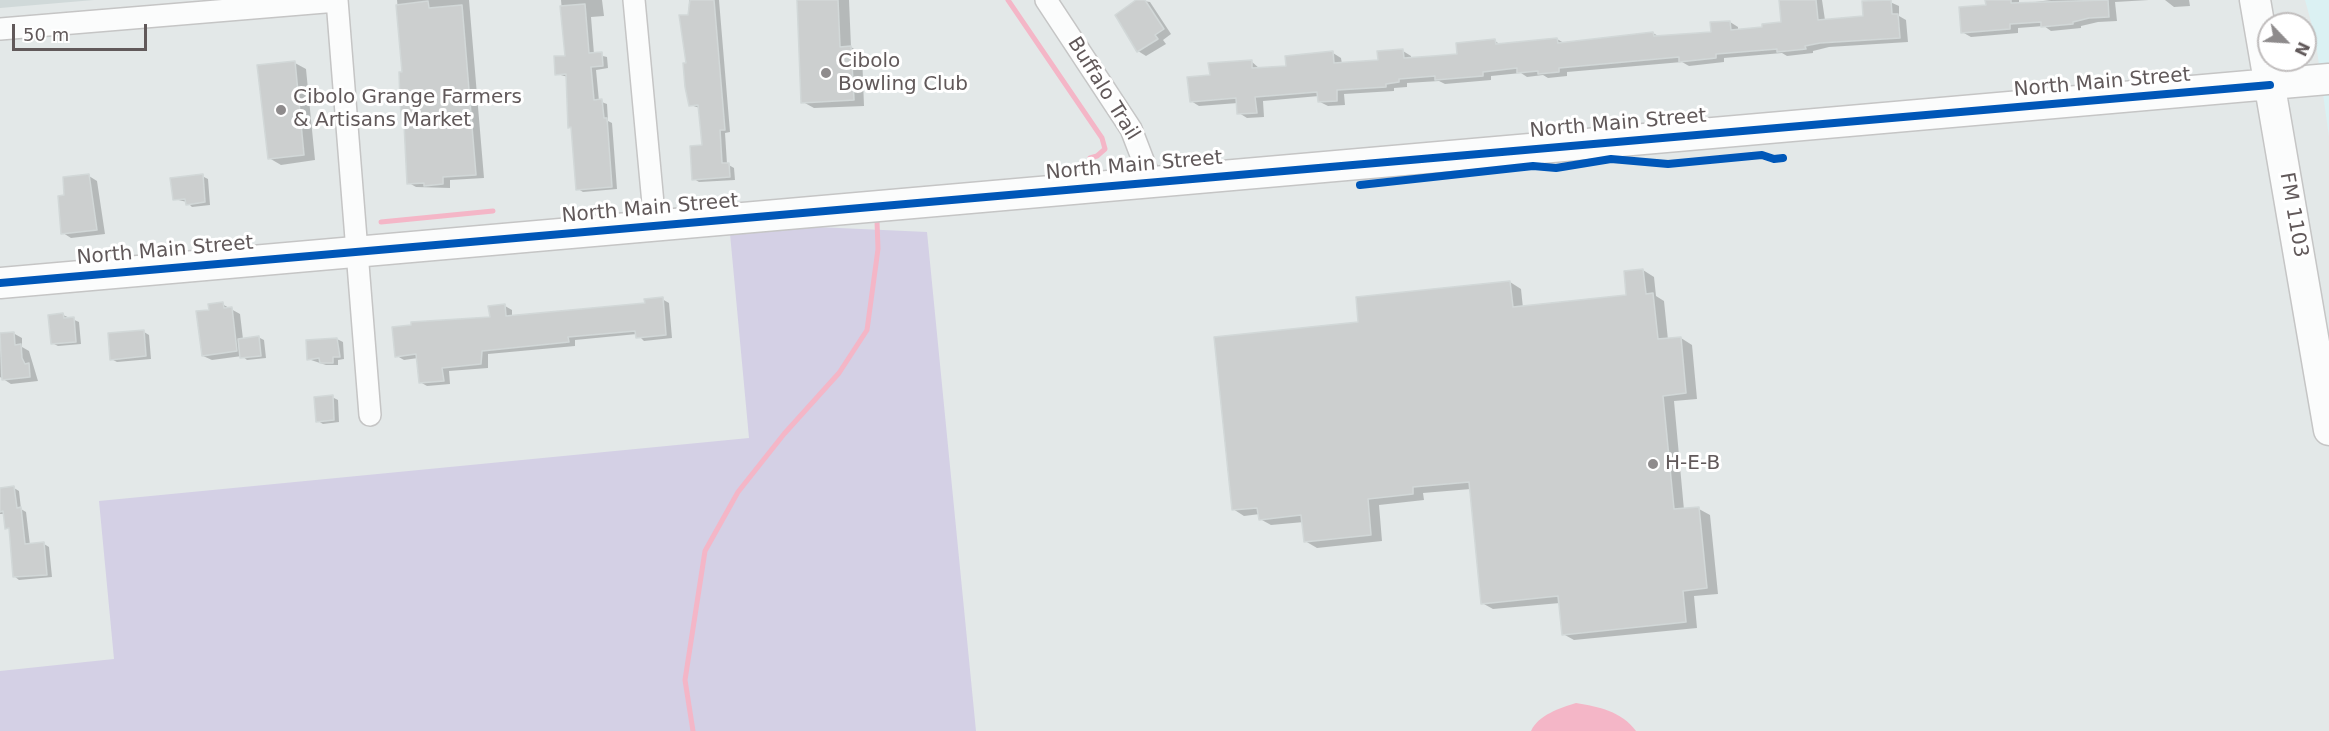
<!DOCTYPE html>
<html>
<head>
<meta charset="utf-8">
<style>
  body { margin:0 }
  #map { position:relative; width:2329px; height:731px; overflow:hidden; background:#e3e8e8; font-family:"DejaVu Sans",sans-serif }
  canvas { display:block }
  .north { position:absolute; left:2257px; top:12px; width:60px; height:60px; box-sizing:border-box; background:#fff; border:2px solid #c0bdbd; border-radius:50%; rotate:115deg; font-size:16px; font-weight:700; line-height:24px; text-align:center; color:#61595a }
  .north::after { content:''; display:block; margin:auto; width:21px; height:27px; background:#8e8b8c; clip-path:polygon(50% 0,100% 100%,50% 72%,0 100%) }
  .scale { position:absolute; left:12px; top:24px; width:135px; height:27px; box-sizing:border-box; border:3px solid #61595a; border-top:0; padding-left:8px; font-size:18px; line-height:21px; white-space:nowrap; color:#61595a; -webkit-text-stroke:4px #fff; paint-order:stroke }
</style>
</head>
<body>
<div id="map">
<canvas width="2329" height="731"></canvas>
<div class="north">N</div>
<div class="scale">50 m</div>
</div>
<script>
const c = document.querySelector('canvas').getContext('2d');
c.lineJoin = 'round';
function paint(path, color) { c.fillStyle = color; c.fill(path, 'evenodd'); }
function trace(path, color, width, dash) { c.strokeStyle = color; c.lineWidth = width; c.lineCap = dash ? 'butt' : 'round'; c.setLineDash(dash || []); c.stroke(path); }
function label(font, color, halo, rows, align = 'center') {
  c.font = font + ' "DejaVu Sans",sans-serif'; c.lineWidth = 6; c.setLineDash([]); c.textBaseline = 'middle'; c.strokeStyle = halo; c.fillStyle = color; for (const [text, x, y, turn = 0] of rows) {
    c.save(); c.translate(x, y); c.rotate((+turn || 0) * Math.PI / 180); c.textAlign = isNaN(turn) ? turn : align; if (halo) c.strokeText(text, 0, 0); c.fillText(text, 0, 0); c.restore();
  }
}
const commercial = new Path2D(`
  M2305 0H2329V137L2315 36Z`);
const education = new Path2D(`
  M0 0H94L0 8Z`);
const green = new Path2D(`
  M729 223 927 232 976 731H0V671L114 659 99 501 749 438Z`);
const water = new Path2D(`
  M1576 703C1599 707 1621 711 1636 731H1531C1538 715 1560 708 1576 703Z`);
const shadow = new Path2D(`
  M397 0H469L484 178 450 180V188L416 187 409 183 404 73Z
  M561 0H602L604 16 591 17 594 54 607 57 608 68 596 70 599 101 607 104 608 121 612 123 617 189 583 192 578 189 572 128 570 127 568 77 557 74 566 57Z
  M689 0H719L730 132 725 133 727 164 734 168 735 180 699 182 694 179 704 147 700 108 690 105 687 64Z
  M799 0H849L851 47 862 54 864 106 814 108 803 102Z
  M1138 0 1150 2 1171 34 1163 40 1166 44 1146 56 1138 51 1117 15Z
  M1781 0H1822L1825 20 1864 17 1890 2 1899 6V16L1906 20 1908 42 1829 47 1813 51V53L1787 56 1782 53 1724 58V62L1689 66 1682 62 1567 72V76L1548 78 1543 75 1527 77 1521 73 1491 76V80L1445 84 1439 81 1407 83V87L1394 88V91L1344 94 1345 105 1328 106 1320 102 1319 96 1263 101 1264 117 1247 118 1239 113 1238 103 1199 106 1191 101 1211 77 1251 61 1260 69 1288 67 1333 53 1341 58 1342 64 1379 62 1403 51 1411 56V59L1459 55 1495 41 1501 45 1557 39 1564 43 1653 33 1660 37 1712 33 1730 22 1738 27V31L1764 29 1783 24Z
  M1987 0H2019V4L2051 0H2149L2115 2 2117 21 2098 22 2081 26V28L2051 31 2044 26 2018 28V33L1971 37 1962 32 1987 6Z
  M2165 0H2189L2190 6 2174 7Z
  M295 63 306 69 315 160 281 165 269 158Z
  M89 176 97 181 105 234 71 238 63 233 66 196Z
  M202 176 208 179 210 205 192 207 187 202 174 199Z
  M1643 270 1654 277 1656 296 1664 301 1668 340 1681 338 1692 345 1697 399 1674 401 1684 510 1699 509 1710 515 1718 594 1694 596 1697 628 1574 640 1563 634 1560 603 1493 609 1482 603 1471 489 1423 493 1424 500 1379 505 1382 541 1317 548 1305 541 1304 522 1271 525 1260 519V514L1244 516 1233 509 1360 323 1510 282 1521 289 1523 308 1628 296Z
  M662 299 669 303 672 338 644 341 637 334 575 340V346L488 354V368L449 371 450 384 427 386 420 382 418 358 404 360 397 356 491 319 505 306 512 310V317L646 305Z
  M222 304 240 314 243 339 258 337 264 340 266 358 247 360 242 356 212 360 203 356 211 311Z
  M63 315 79 322 81 344 58 346 52 343Z
  M144 332 149 335 151 359 117 362 111 359Z
  M13 333 22 338V347L29 351 38 381 11 384 0 377V334Z
  M337 339 343 342 344 359 338 360V365H326L308 359Z
  M332 397 338 400 339 422 323 424 318 421Z
  M14 488 19 491 21 509 26 512 30 545 44 544 49 547 52 577 19 580 14 576 11 530 6 528 4 514H0V489Z`);
const stream = new Path2D(`
  M1008 0 1102 138 1105 149 1097 156 1090 158
  M381 222 493 211
  M693 731 685 680 705 551 738 492 784 434 839 373 867 330 878 249 877 221`);
const building = new Path2D(`
  M690 0H714L725 130H720L722 163H729L730 177 692 180 690 146 702 145 698 105 689 106 685 87 683 63H686L679 15H688Z
  M797 0H838L840 47 851 46 854 100 801 103Z
  M1136 0H1145L1164 29 1155 35 1158 39 1137 52 1115 15Z
  M1779 0H1816L1818 20 1863 16 1862 1 1891 0 1892 14H1898L1900 38 1820 43 1805 46 1806 49 1777 52V49L1716 54V58L1679 62V57L1559 68V72L1538 74V71L1517 73V68L1483 72V76L1435 80V76L1399 79V82L1386 84V87L1337 90V101L1318 102 1317 92 1255 97 1257 113 1237 114 1236 98 1190 102 1187 77 1210 75 1208 63 1252 60V68L1286 66 1285 56 1333 51 1334 63 1378 60 1377 51 1403 49 1404 58 1433 56 1457 54 1456 43 1495 39 1496 44 1557 38 1558 43 1653 32 1654 36 1711 32 1710 22 1730 21 1731 30 1762 27V24L1781 22Z
  M1985 0H2011V3L2108 0 2109 17 2089 18 2073 22V24L2041 27V22L2010 24V29L1961 33 1959 7 1986 5Z
  M428 1 429 8 462 5 476 175 443 177V184L424 186V183L407 184 404 124H402L400 103 399 72H402L396 5Z
  M585 4 589 53 602 52 603 66 591 67 594 100 602 99 604 118H607L612 187 576 190 571 127 568 128 566 74 555 75 554 56H565L560 6Z
  M295 61 304 155 268 159 257 65Z
  M89 174 97 230 61 234 58 196 64 195 63 177Z
  M203 174 205 202 186 205 185 199 173 200 170 178Z
  M1643 269 1646 294 1653 293 1658 339 1681 337 1686 393 1663 396 1674 509 1699 507 1707 588 1683 591 1686 622 1562 635 1558 596 1481 604 1469 482 1413 487V494L1368 499 1371 535 1304 542 1301 515 1259 520 1257 508 1232 510 1214 337 1358 322 1356 297 1510 281 1513 307 1626 295 1624 271Z
  M663 297 666 335 636 338 635 331 568 337 569 342 482 351 481 364 442 368 444 381 419 383 416 354 395 357 392 327 411 325V322L490 317 488 306 505 304 506 316 645 303 644 299Z
  M223 302 224 308 232 307 237 351 202 356 196 311 209 310 208 304Z
  M63 313 64 318 74 317 76 342 51 344 48 315Z
  M144 330 146 356 110 360 108 333Z
  M14 332 15 345 21 344 22 358 25 364 29 363 30 377 2 380 0 333Z
  M259 336 261 356 240 358 238 339Z
  M337 338 340 357H333V363H320L319 358 307 360 306 340Z
  M333 395 334 420 316 422 314 397Z
  M14 486 17 508 21 507 25 544 44 542 47 575 13 577 9 528 5 529 3 511 0 512V488Z`);
const street = new Path2D(`
  M337 0 370 415
  M634 0 655 225
  M1046 0 1131 129 1151 181
  M0 29 337 1`);
const secondary = new Path2D(`
  M2255 0 2329 430
  M0 283 2329 79`);
const cycleway = new Path2D(`
  M1360 185 1533 166 1556 168 1611 159 1668 164 1762 155 1774 159 1783 158
  M0 283 2270 85`);
const markers = [
  [826,73,6,"#8e8b8c"],
  [281,110,6,"#8e8b8c"],
  [1653,464,6,"#8e8b8c"]
];
const poiNames = [
  ["Cibolo",838,62],
  ["Bowling Club",838,85],
  ["Cibolo Grange Farmers",293,98],
  ["& Artisans Market",293,121],
  ["H-E-B",1665,464]
];
const streetNames = [
  ["North Main Street",2102,83,-5],
  ["Buffalo Trail",1103,89,58],
  ["North Main Street",1618,124,-5],
  ["North Main Street",1134,166,-5],
  ["North Main Street",650,209,-5],
  ["FM 1103",2293,215,80],
  ["North Main Street",165,251,-5]
];
paint(commercial, '#dbf1f3');
paint(education, '#d0d9d9');
paint(green, '#d4d0e5');
paint(water, '#f4b6c7');
paint(shadow, '#0003');
trace(stream, '#f4b6c7', 5);
paint(building, '#cccfcf');
trace(building, '#d2d8d8', 1.5);
trace(street, '#c5c5c5', 24);
trace(secondary, '#c5c5c5', 33);
trace(street, '#fbfcfc', 21);
trace(secondary, '#fbfcfc', 30);
trace(cycleway, '#0057b8', 8);
for (const [x, y, r, color] of markers) { const dot = new Path2D(); dot.arc(x, y, r, 0, 2 * Math.PI); c.fillStyle = color; c.fill(dot); trace(dot, '#fff', 2); }
label('20px', '#61595a', '#fff', poiNames, 'left');
label('20px', '#61595a', '#fff', streetNames);
</script>
</body>
</html>
